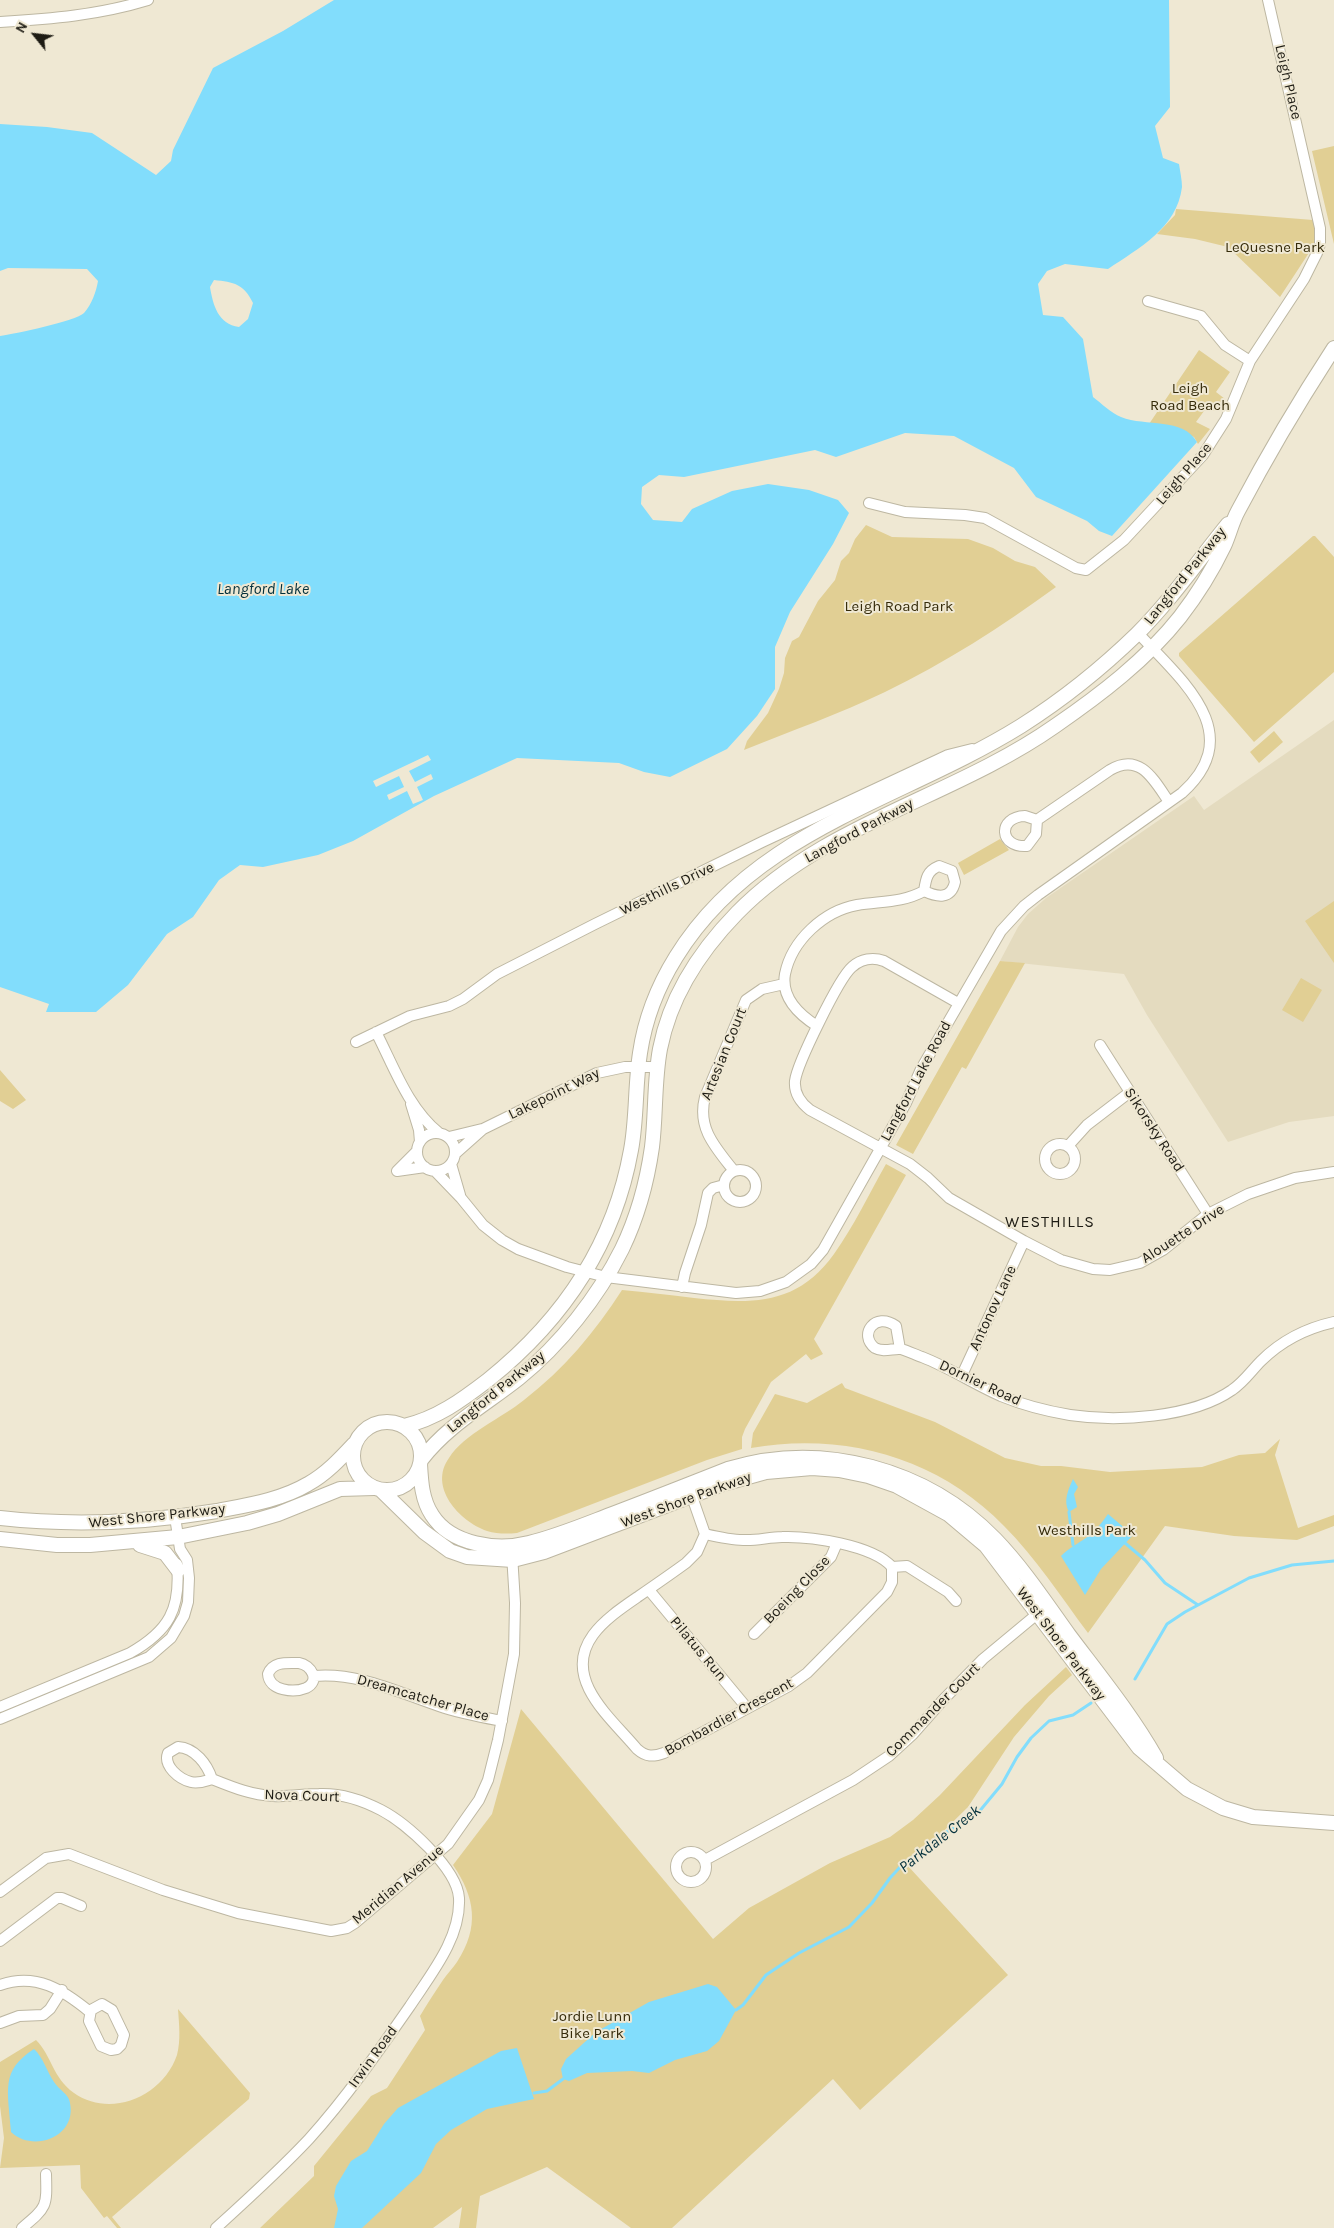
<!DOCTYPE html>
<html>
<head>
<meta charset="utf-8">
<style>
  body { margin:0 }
  #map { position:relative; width:1334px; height:2228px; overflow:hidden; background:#efe8d3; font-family:Karla,sans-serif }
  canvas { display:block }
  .north { position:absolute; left:10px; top:10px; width:50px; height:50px; -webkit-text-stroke:4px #efe8d3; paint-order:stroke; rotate:299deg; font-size:14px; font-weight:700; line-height:20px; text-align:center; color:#1e1c14 }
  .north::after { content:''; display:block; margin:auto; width:18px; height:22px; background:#1e1c14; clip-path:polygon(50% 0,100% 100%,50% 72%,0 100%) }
</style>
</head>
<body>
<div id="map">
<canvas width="1334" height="2228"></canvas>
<div class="north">N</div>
</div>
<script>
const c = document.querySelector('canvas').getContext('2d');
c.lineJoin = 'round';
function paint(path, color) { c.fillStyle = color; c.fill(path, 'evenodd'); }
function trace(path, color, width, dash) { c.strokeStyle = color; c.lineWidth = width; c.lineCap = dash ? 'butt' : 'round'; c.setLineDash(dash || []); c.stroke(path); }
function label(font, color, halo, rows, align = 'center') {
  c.font = font + ' Karla,sans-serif'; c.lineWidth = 4; c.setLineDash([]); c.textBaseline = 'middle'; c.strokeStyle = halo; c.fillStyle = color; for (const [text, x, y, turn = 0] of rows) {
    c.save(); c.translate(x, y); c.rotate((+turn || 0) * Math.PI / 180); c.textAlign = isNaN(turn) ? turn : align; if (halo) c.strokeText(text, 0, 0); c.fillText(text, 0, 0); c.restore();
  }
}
const built = new Path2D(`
  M1334 720V1116L1289 1122 1228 1142 1147 1015 1124 974 1000 961 1018 927 1028 914 1046 898 1194 796 1204 810Z`);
const green = new Path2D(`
  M1334 146V244L1312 151Z
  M1176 209 1313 220 1318 239 1280 297 1228 247 1195 239 1157 234 1175 215Z
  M1199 350 1230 372 1216 392 1225 399 1217 411H1204L1196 422 1210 429 1198 444 1194 437 1149 424Z
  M866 525 892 537 968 539 993 548 1015 561 1035 567 1056 587C1001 627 945 663 885 692 839 714 791 731 744 750L747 741 768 713 779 689 784 673 785 658 792 641 799 637 818 601 835 580 841 561 849 553 855 539Z
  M1313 536H1315L1334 557V672L1254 742 1179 656V653Z
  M1274 731 1283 742 1259 763 1250 752Z
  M1000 839 1009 850 964 875 958 863Z
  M1334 901V963L1305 921Z
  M1000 961 1025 963 966 1069 962 1067 913 1154 896 1145Z
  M1301 978 1322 990 1303 1022 1282 1010Z
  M0 1070 26 1100 13 1109 0 1101Z
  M886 1164 906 1175 814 1339 823 1354 811 1360 806 1354 771 1382 745 1429 742 1437V1449L707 1460 517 1533C507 1534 497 1534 487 1531 459 1521 428 1487 449 1458 464 1434 502 1418 524 1400 564 1369 595 1332 622 1290 646 1292 670 1295 694 1298 751 1304 797 1306 834 1254 854 1226 869 1194 886 1164Z
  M842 1383 845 1388 935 1422 1005 1458 1041 1466H1061L1110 1472 1202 1467 1239 1455 1265 1453 1280 1439 1275 1455 1298 1528 1334 1515V1526L1297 1540 1234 1536 1165 1526 1088 1633C1061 1597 1036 1558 1004 1526 937 1457 844 1432 751 1448L753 1433 775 1394 807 1403Z
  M1066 1667 1072 1675 1049 1696 1014 1737 968 1807 908 1866 1008 1975 860 2110 833 2079 672 2228H631L547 2167 480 2196 476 2228H459L462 2207 433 2228H260L314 2176V2166L371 2096 387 2088 425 2030 420 2016C427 2004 435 1992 443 1980 447 1974 453 1968 457 1962 480 1927 475 1897 453 1865L492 1814 521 1709 713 1939 749 1908 830 1863 890 1837 913 1820 940 1795 1025 1705Z
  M178 2009 250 2093 249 2099 112 2217 121 2228H117L107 2216 104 2218 81 2188 80 2165 0 2168 4 2138 0 2106V2062L36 2040C52 2056 52 2077 74 2093 111 2119 163 2096 177 2055 181 2040 179 2024 178 2009Z`);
const water = new Path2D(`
  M334 0H1169L1170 107 1155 126 1163 158 1179 164C1180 171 1182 180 1182 187 1177 228 1139 248 1108 269L1065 264 1047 271 1038 284 1043 315 1063 317 1083 339 1093 397C1101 403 1111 413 1121 417 1146 427 1183 417 1197 442L1112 536 1099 531 1087 521 1036 497 1014 468 954 436 905 433 836 457 815 450 684 477 659 475 642 487 641 504 653 520 682 522 692 509 732 491 768 484 809 490 838 500 849 513 833 544 790 612 775 647V689L757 716 727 749 670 777 644 772 619 763 517 758 434 796 353 841 318 855 263 867 240 865 219 880 193 917 167 934 128 985 96 1012H46L49 1004 0 987V336C14 334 76 321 84 313 92 304 96 292 98 281L87 269 8 268 0 271V124L47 127 92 133 156 175 171 161 173 150 213 68 283 31ZM214 280C234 282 244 284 253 303L248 319 239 327C218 324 213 305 210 287Z
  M1073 1479 1078 1487 1074 1494 1077 1507 1069 1512C1063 1501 1068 1490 1073 1479Z
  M1108 1514 1133 1535 1101 1569 1085 1595 1061 1556C1068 1549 1075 1545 1083 1540 1093 1534 1101 1524 1108 1514Z
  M708 1984 717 1987 736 2010 719 2041 707 2051 675 2060 649 2073 632 2071 587 2073 569 2081 563 2079 561 2069 566 2059 596 2032 649 2002Z
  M517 2048 534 2099 487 2109 451 2130 436 2144 421 2173 362 2228H334L338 2209 334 2196 336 2186 351 2161 367 2151 384 2124 398 2108 501 2051Z
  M34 2049C43 2057 47 2072 54 2082 59 2090 69 2094 70 2103 77 2137 33 2153 11 2132 8 2090 0 2071 34 2049Z`);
const pier = new Path2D(`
  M428 755 431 760 409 771 415 782 431 774 433 779 417 787 423 800 413 804 407 791 389 800 387 795 404 787 399 776 376 787 373 781Z`);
const stream = new Path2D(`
  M1069 1512 1073 1545
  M1125 1543 1145 1560 1165 1583 1198 1605
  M1135 1679 1167 1624 1185 1612 1249 1578 1292 1565 1334 1561
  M736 2010 743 2005 766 1975 799 1953 849 1927 872 1903 890 1878 901 1866 940 1836 978 1813 1002 1784 1017 1757 1031 1738 1049 1721 1073 1715 1091 1703
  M534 2093 547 2091 563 2079`);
const minor = new Path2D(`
  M0 22C51 19 99 15 148 0
  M1148 301 1201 316 1225 345 1250 361
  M869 503 905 512 965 515 985 518 1076 568 1086 570 1124 540 1203 455 1226 419 1250 361 1304 279 1317 253 1320 244V228L1268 0
  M1025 816 1037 820 1036 834 1027 846C999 848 997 817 1025 816Z
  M1037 820 1110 770C1140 752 1154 780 1169 802
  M939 866 952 871 955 882C951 900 937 897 924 891 926 878 927 871 939 866Z
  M958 1003 884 961C873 957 861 959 852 967 839 978 797 1064 795 1081 794 1093 801 1103 810 1110L910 1164 928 1178 949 1198 1024 1241 1061 1260 1093 1269 1110 1270 1140 1263 1163 1250 1208 1214 1248 1194 1295 1178 1334 1172
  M817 1026C798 1014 781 997 785 974 792 940 824 911 857 905 880 901 902 903 924 891
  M376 1032C394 1067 408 1108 439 1133
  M356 1042 410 1016 449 1006 463 999 497 974 595 924 762 842 948 755 972 749
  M1100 1045 1208 1214
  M411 1104 419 1130 420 1142
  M417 1152a19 19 0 1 1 38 0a19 19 0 1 1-38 0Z
  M449 1137 482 1129
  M1045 1159a15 15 0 1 1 30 0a15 15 0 1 1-30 0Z
  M1068 1146 1087 1125 1130 1092
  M456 1153 483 1129 597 1073 625 1067H658
  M451 1164 460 1195
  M724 1186a16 16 0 1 1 32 0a16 16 0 1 1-32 0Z
  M397 1171 425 1167
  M397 1171 417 1151
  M435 1171 461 1198 483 1225 502 1240 518 1249 567 1267 606 1277 736 1293 760 1291 786 1282 811 1264 823 1250 906 1103 921 1069 1001 931 1024 906 1038 895 1182 793C1249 733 1180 679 1138 633
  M734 1171C715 1147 697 1128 705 1097L746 1000 762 989 784 984
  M682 1287 685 1273 701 1225 708 1193 713 1188 724 1185
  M900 1349 896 1326C875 1311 858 1335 875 1348 884 1353 893 1348 901 1349 908 1351 916 1355 922 1357 950 1368 974 1384 1001 1396 1023 1405 1046 1411 1070 1415 1117 1422 1192 1418 1232 1390 1244 1382 1251 1371 1261 1361 1281 1341 1307 1328 1334 1322
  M962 1375 1024 1241
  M690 1491 705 1534 697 1552 686 1563C671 1574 655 1585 639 1596 607 1618 567 1644 589 1689 600 1711 621 1730 637 1749 646 1757 653 1757 664 1753L789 1686 807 1673 887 1592 892 1582V1567C873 1545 810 1536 782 1537 769 1537 756 1541 743 1540 731 1540 718 1537 705 1534
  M892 1567 907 1566 948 1592 956 1601
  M649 1590 747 1708
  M754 1634 831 1557 837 1543
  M299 1663C311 1665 321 1681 306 1688 294 1693 269 1691 268 1674 273 1661 287 1663 299 1663Z
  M314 1676C358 1672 397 1692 439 1706 459 1713 481 1717 502 1721
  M0 1707 130 1653C169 1631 181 1609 177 1564
  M0 1719 149 1657 171 1638 184 1616 188 1602 189 1578 187 1560 180 1549 175 1517
  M178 1747C195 1748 207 1764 212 1779 205 1781 199 1784 191 1782 179 1779 163 1766 168 1753Z
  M212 1779C232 1787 251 1795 273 1796 289 1797 304 1794 319 1794 340 1793 362 1800 381 1810 406 1823 457 1868 459 1898 461 1938 431 1974 410 2006 378 2052 346 2098 309 2139 280 2170 248 2199 216 2228
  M676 1867a15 15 0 1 1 30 0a15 15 0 1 1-30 0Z
  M705 1860 853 1780 889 1756 913 1734 943 1700 983 1659 1042 1610
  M0 1892 46 1858 69 1854 163 1890 238 1913 331 1931 347 1928 355 1923 448 1844 479 1800 488 1780 498 1740 514 1654 515 1603 512 1554
  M0 1941 57 1898H62L81 1906
  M0 1985C36 1972 63 1990 90 2012
  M102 2004 112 2010 124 2035 121 2045 117 2049 111 2050 101 2046 89 2021 91 2010Z
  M0 2023 19 2016 43 2015 50 2009 62 1990
  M22 2228C47 2207 47 2207 46 2174`);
const major = new Path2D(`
  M353 1456a34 34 0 1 1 68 0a34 34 0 1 1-68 0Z
  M404 1426C436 1419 462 1400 488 1380 563 1320 614 1245 631 1150 637 1118 635 1085 640 1053 645 1019 658 986 676 957 754 830 902 800 1021 726 1062 700 1102 668 1137 634 1171 600 1198 561 1228 524
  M421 1460C448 1425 485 1405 519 1378 560 1345 598 1297 622 1249 637 1218 647 1182 652 1147 656 1115 654 1081 660 1049 670 997 700 951 737 913 825 823 954 797 1055 726 1100 695 1146 660 1180 617 1197 595 1212 571 1224 546 1229 535 1232 522 1238 511 1267 456 1300 400 1334 348
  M420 1464C421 1482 422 1500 432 1515 451 1545 497 1551 529 1543 558 1536 586 1524 615 1513 652 1499 690 1484 728 1469 822 1440 927 1469 995 1539 1023 1568 1046 1603 1069 1635 1099 1675 1131 1714 1156 1758
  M381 1490 424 1532 450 1551 467 1557 513 1560 544 1552 723 1484 766 1472 812 1468 839 1470 868 1476 897 1486 948 1514 986 1546 1139 1748 1187 1789 1223 1808 1253 1817 1334 1823
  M0 1518C73 1526 144 1523 217 1511 248 1505 281 1500 308 1484 326 1474 340 1459 354 1444
  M0 1539 57 1545H90L178 1537 247 1523 278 1514 340 1489 374 1488
  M140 1545 165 1553 178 1570`);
const streetNames = [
  ["Leigh Place",1288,82,77],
  ["Leigh Place",1184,474,-49],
  ["Langford Parkway",1185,576,-51],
  ["Langford Parkway",859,831,-28],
  ["Westhills Drive",667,889,-26],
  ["Artesian Court",724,1054,-68],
  ["Langford Lake Road",916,1081,-62],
  ["Lakepoint Way",554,1094,-26],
  ["Sikorsky Road",1154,1130,57],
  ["Alouette Drive",1183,1234,-33],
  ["Antonov Lane",993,1308,-65],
  ["Dornier Road",980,1383,25],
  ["Langford Parkway",496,1392,-39],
  ["West Shore Parkway",686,1500,-20],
  ["West Shore Parkway",157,1516,-6],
  ["Boeing Close",797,1590,-46],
  ["West Shore Parkway",1061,1644,53],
  ["Pilatus Run",698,1649,50],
  ["Dreamcatcher Place",423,1698,16],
  ["Commander Court",933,1710,-45],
  ["Bombardier Crescent",729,1717,-29],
  ["Nova Court",302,1796,2],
  ["Meridian Avenue",398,1885,-40],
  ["Irwin Road",373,2057,-54]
];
const parkNames = [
  ["LeQuesne Park",1275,248],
  ["Leigh",1190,389],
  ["Road Beach",1190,406],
  ["Leigh Road Park",899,607],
  ["Westhills Park",1087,1531],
  ["Jordie Lunn",592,2017],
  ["Bike Park",592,2034]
];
const waterNames = [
  ["Langford Lake",263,589],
  ["Parkdale Creek",940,1839,-38]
];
const neighbourhoodNames = [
  ["WESTHILLS",1050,1222]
];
paint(built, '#e4dbbf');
paint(green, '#e1cf94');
paint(water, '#82ddfc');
paint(pier, '#efe8d3');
trace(stream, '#82ddfc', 3);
trace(minor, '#bdb7a2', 12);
trace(major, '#bdb7a2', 16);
trace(minor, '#fff', 10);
trace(major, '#fff', 14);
label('15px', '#1e1c14', '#efe8d3', streetNames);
label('15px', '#352b0a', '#efe8d3', parkNames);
label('italic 16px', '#03303c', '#efe8d3', waterNames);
c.letterSpacing = '1px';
label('16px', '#1e1c14', '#efe8d3', neighbourhoodNames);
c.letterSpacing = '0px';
</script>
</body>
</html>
